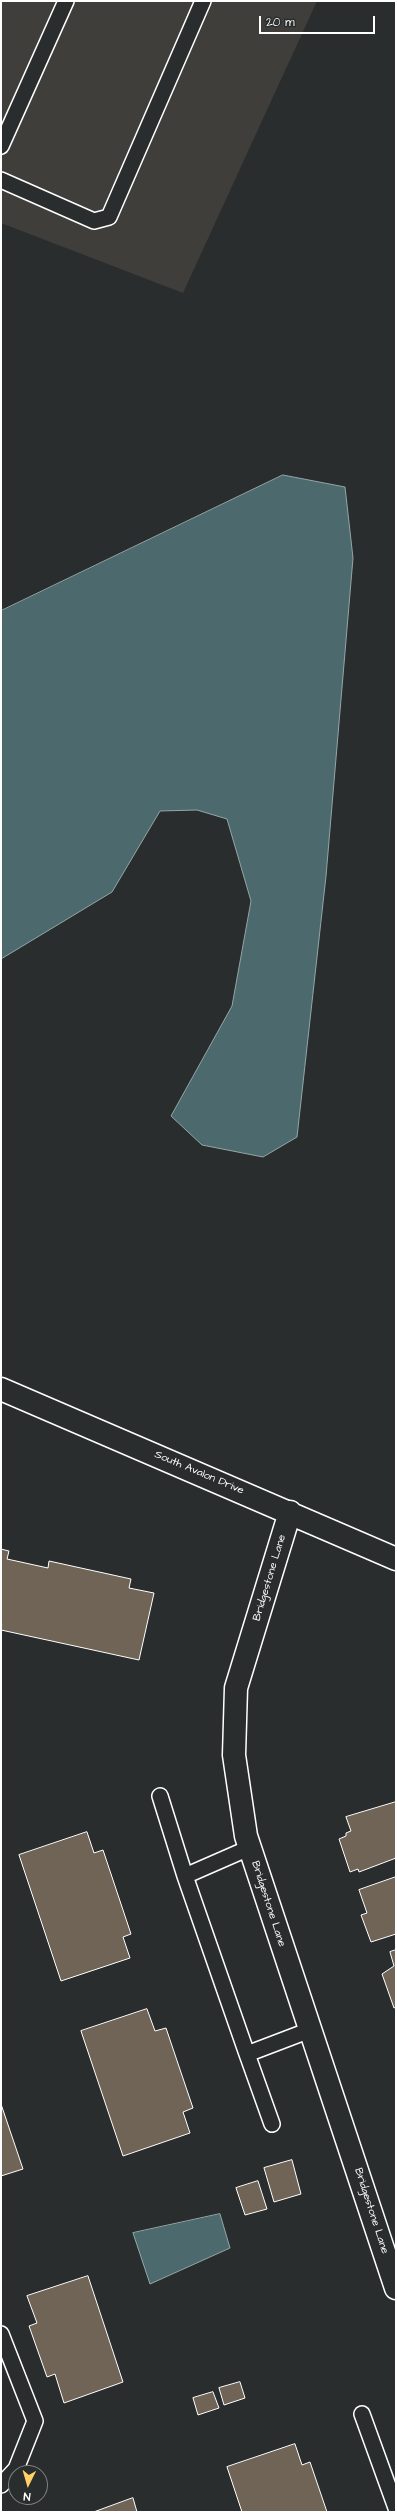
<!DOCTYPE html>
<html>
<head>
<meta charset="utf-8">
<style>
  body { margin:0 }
  #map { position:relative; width:397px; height:2513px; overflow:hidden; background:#2a2d2e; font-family:"Architects Daughter",sans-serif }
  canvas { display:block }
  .frame { position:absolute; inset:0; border:2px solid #fff; pointer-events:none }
  .north { position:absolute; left:8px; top:2465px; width:40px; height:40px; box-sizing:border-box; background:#2a2d2e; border:1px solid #7f8182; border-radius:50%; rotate:185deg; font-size:11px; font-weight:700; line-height:16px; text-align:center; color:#fff }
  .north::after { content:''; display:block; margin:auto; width:14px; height:18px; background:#ffd166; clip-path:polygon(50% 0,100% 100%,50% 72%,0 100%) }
  .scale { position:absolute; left:259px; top:16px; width:116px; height:18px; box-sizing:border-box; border:2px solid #fff; border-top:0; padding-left:5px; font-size:12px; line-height:14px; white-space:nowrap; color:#fff; -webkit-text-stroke:3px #2a2d2e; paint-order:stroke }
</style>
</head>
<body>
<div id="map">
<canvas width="397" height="2513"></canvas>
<div class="frame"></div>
<div class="north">N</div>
<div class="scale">20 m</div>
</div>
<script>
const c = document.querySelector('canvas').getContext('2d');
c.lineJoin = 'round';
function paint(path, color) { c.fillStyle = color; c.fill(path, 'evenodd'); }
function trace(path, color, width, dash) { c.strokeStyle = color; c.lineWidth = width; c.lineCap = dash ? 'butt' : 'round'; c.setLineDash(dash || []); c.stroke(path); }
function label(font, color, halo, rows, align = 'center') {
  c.font = font + ' "Architects Daughter",sans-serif'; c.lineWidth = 3; c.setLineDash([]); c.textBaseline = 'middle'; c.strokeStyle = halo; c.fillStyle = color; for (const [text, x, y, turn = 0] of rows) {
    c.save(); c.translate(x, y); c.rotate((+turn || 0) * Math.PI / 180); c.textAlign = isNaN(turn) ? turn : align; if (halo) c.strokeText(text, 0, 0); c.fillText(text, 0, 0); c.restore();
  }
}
const built = new Path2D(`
  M1 1H317L183 293 1 223Z`);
const water = new Path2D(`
  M283 475 345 487 353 558 326 876 297 1137 263 1157 202 1145 171 1116 232 1006 251 901 227 819 197 810 160 811 112 892 1 959V611Z
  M220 2214 230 2248 150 2284 133 2233Z`);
const building = new Path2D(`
  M1 1549 9 1551 7 1559 48 1568 49 1561 131 1579 129 1588 154 1593 139 1660 1 1630Z
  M396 1802V1858L359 1872 358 1869 350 1872 339 1839 346 1836V1833L351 1831 346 1817Z
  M87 1832 94 1853 103 1850 131 1934 123 1937 130 1958 61 1981 19 1855Z
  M396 1877V1934L371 1942 361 1915 367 1913 359 1890Z
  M396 1950V2007L394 2008 382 1974 394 1966 390 1952Z
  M147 2009 155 2031 166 2028 193 2108 183 2112 190 2133 123 2156 81 2031Z
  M1 2104 23 2169 1 2176Z
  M292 2160 301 2194 274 2202 264 2168Z
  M258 2181 267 2209 245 2215 236 2188Z
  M88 2276 123 2382 64 2403 55 2374 47 2377 29 2326 37 2323 27 2296Z
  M240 2382 245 2398 224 2405 219 2388Z
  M213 2392 219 2408 198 2415 193 2398Z
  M295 2444 302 2465 310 2462 327 2512H242L227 2467Z
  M133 2498 137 2512H94Z`);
const service = new Path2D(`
  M1 146 66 1
  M1 180 94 221 109 217 203 1
  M160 1796 185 1876 249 1848
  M185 1876 247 2054 310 2030
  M247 2054 272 2124
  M1 2334 35 2421 16 2469 1 2485
  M362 2414 396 2508`);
const minor = new Path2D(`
  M1 1389 396 1559
  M290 1512 236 1688 234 1755 246 1836 396 2288`);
const streetNames = [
  ["South Avalon Drive",199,1473,23],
  ["Bridgestone Lane",270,1578,-73],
  ["Bridgestone Lane",268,1904,72],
  ["Bridgestone Lane",371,2211,72]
];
paint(built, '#3f3e3a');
paint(water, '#4c6a6d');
trace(water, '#94a6a7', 1);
paint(building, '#706457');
trace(building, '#fff', 1);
trace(service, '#fff', 18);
trace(minor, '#fff', 25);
trace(service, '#2a2d2e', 15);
trace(minor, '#2a2d2e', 22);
label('11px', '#fff', '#2a2d2e', streetNames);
</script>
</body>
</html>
